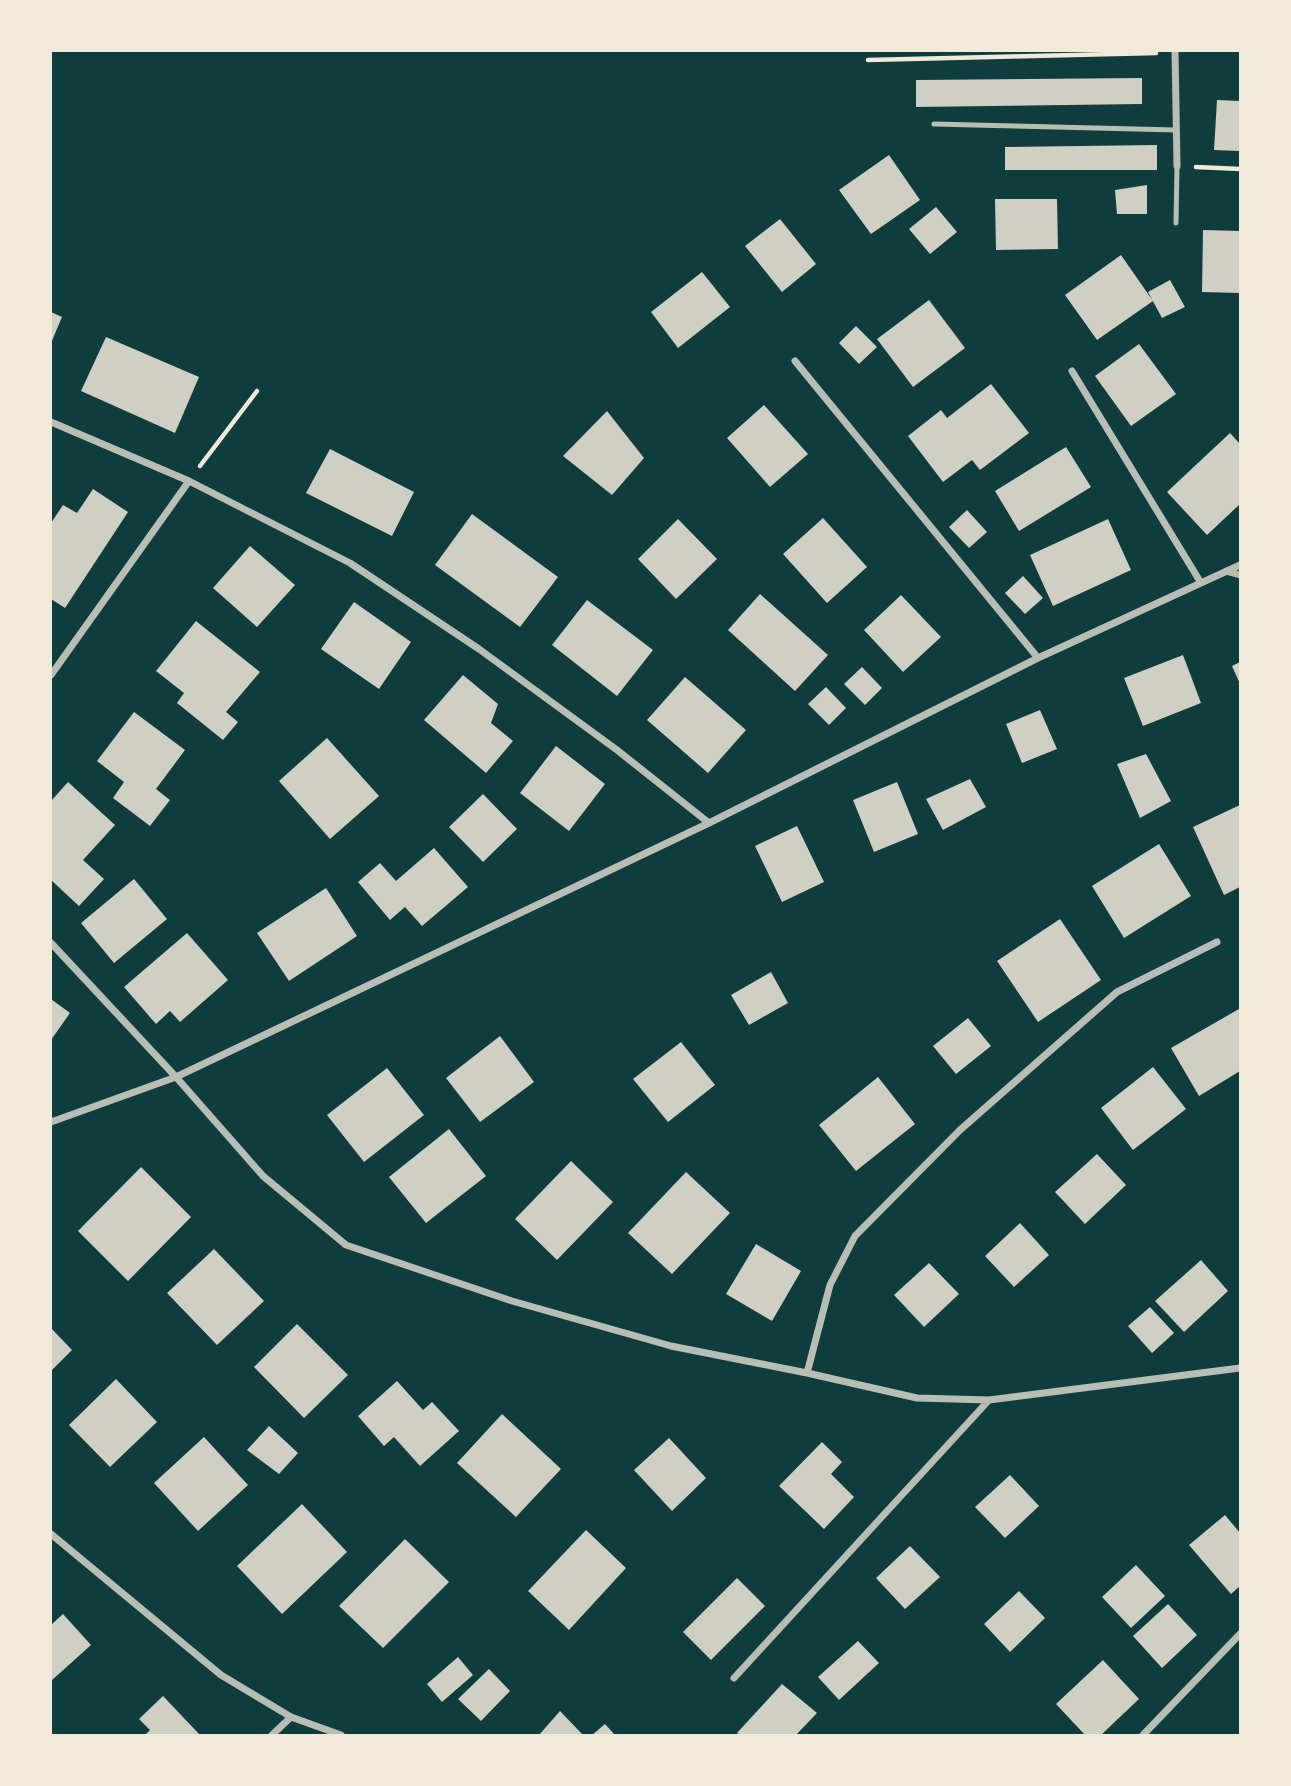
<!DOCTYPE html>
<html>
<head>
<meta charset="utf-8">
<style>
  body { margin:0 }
  #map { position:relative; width:1291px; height:1786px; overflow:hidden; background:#0f3d3e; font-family:"Fira Sans Condensed",sans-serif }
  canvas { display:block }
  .frame { position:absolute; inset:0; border:52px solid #f1e9da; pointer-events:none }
</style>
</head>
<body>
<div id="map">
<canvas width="1291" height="1786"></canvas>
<div class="frame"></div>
</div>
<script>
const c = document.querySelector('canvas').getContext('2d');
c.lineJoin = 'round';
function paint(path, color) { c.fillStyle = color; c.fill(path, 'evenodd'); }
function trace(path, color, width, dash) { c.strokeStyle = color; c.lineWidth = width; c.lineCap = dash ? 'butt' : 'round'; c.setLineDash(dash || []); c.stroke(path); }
const building = new Path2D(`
  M1142 78V104L916 107V80Z
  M1217 100 1240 101V151L1214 150Z
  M1157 145V170H1005V147Z
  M889 155 920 200 871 234 839 190Z
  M1147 185V214H1117L1115 190Z
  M995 199H1057L1058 249 996 250Z
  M936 207 957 232 930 254 909 229Z
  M780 219 816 264 782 292 745 246Z
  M1203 230 1240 231V293L1202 292Z
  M1121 255 1153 301 1097 340 1065 295Z
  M702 272 730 307 678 348 651 312Z
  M1170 280 1185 307 1162 318 1148 292Z
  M929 300 965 348 913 387 877 339Z
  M51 312 62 317 51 343Z
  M856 326 877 347 859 364 839 343Z
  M106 337 199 377 175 433 81 391Z
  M1139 344 1176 394 1131 426 1095 376Z
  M991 384 1029 433 980 470 972 460 943 482 908 436 941 410 947 418Z
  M764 405 808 454 770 487 727 438Z
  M607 411 644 458 612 495 563 456Z
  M1230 433 1240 444V504L1207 535 1167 492Z
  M1066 447 1091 487 1019 531 995 491Z
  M330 449 414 492 392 536 306 493Z
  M93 489 128 512 65 608 51 599V523L63 505 77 513Z
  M967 510 987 532 969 548 949 527Z
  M472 514 558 577 520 627 435 565Z
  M823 518 867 567 827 603 783 554Z
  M678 519 717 559 676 599 638 559Z
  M1108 519 1131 570 1053 606 1030 555Z
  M250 546 295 585 257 627 213 588Z
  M1023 576 1043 598 1025 614 1005 593Z
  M760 594 828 655 795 691 728 630Z
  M901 595 941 637 903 672 864 630Z
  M587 600 653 650 617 696 552 645Z
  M354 602 411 642 379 689 321 649Z
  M196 621 260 672 226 712 238 722 223 740 177 703 184 693 156 671Z
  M1183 655 1201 703 1143 726 1124 678Z
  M1240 662V684L1232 666Z
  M862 667 882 688 865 705 844 684Z
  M463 675 498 704 491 723 513 741 486 773 424 720Z
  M685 677 746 730 708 773 647 720Z
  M826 687 846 708 829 725 808 704Z
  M1040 710 1057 749 1022 763 1006 724Z
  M134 712 185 750 156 789 170 800 150 826 113 798 124 782 97 761Z
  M327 738 379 796 330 839 279 781Z
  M556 746 605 784 569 831 520 793Z
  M1146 754 1171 801 1140 818 1117 764Z
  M970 779 986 807 943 830 926 799Z
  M68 782 115 825 83 860 104 879 79 906 51 880V801Z
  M897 782 918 834 874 852 853 800Z
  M483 794 517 829 483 862 449 827Z
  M1240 805V887L1224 895 1193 827Z
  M797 826 824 882 782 902 755 846Z
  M1159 844 1191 896 1124 938 1092 886Z
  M434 848 468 887 422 926 405 907 390 920 358 882 380 863 396 881Z
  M134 879 167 919 114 963 81 923Z
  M326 888 357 936 289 981 257 933Z
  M1060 919 1101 980 1038 1022 997 961Z
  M187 933 228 980 180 1022 170 1011 156 1024 124 987Z
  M771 972 788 1003 749 1025 731 995Z
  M51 999 70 1013 51 1040Z
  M1239 1009 1240 1071 1199 1096 1171 1048Z
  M968 1018 991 1046 956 1074 933 1046Z
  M500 1036 534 1082 480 1122 446 1078Z
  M681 1042 715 1085 668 1122 633 1079Z
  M1153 1067 1186 1109 1133 1150 1101 1108Z
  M387 1068 424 1115 364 1162 327 1115Z
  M878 1077 915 1124 856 1171 819 1125Z
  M449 1129 486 1176 426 1223 389 1177Z
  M1097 1154 1126 1185 1085 1224 1055 1192Z
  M571 1161 613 1202 557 1260 515 1219Z
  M141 1167 191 1217 128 1281 78 1231Z
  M686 1172 730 1213 672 1274 628 1233Z
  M1020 1223 1049 1255 1014 1287 985 1256Z
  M756 1244 801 1271 772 1321 726 1294Z
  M214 1249 264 1301 217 1345 167 1293Z
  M1201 1260 1228 1291 1184 1332 1155 1301Z
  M929 1263 959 1294 924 1327 894 1295Z
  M1150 1307 1174 1333 1152 1353 1128 1326Z
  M297 1324 348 1375 304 1418 254 1367Z
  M51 1328 72 1350 51 1371Z
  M116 1379 157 1422 110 1467 69 1425Z
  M397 1381 423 1410 432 1402 459 1431 420 1466 394 1437 384 1446 358 1416Z
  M502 1414 561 1469 516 1517 457 1463Z
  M269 1426 298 1453 279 1474 247 1450Z
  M204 1437 248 1485 198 1531 154 1483Z
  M669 1438 706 1478 672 1511 634 1470Z
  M822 1442 842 1462 831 1474 854 1497 824 1529 779 1486Z
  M1010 1475 1039 1506 1005 1538 975 1507Z
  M302 1504 347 1552 282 1614 237 1566Z
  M1225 1515 1240 1533V1586L1231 1594 1189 1545Z
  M586 1530 626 1568 569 1630 528 1591Z
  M405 1539 449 1582 383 1648 339 1606Z
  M910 1546 940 1577 905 1609 876 1578Z
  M1136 1565 1165 1596 1131 1628 1102 1597Z
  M737 1578 765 1606 711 1660 683 1632Z
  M1019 1591 1045 1618 1010 1652 984 1624Z
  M1168 1604 1197 1635 1162 1668 1133 1636Z
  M63 1614 91 1645 51 1681V1625Z
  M858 1641 879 1663 839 1700 818 1677Z
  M458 1657 473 1675 442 1702 427 1684Z
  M1103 1660 1139 1699 1101 1735H1085L1056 1704Z
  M489 1669 510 1691 481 1721 458 1699Z
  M782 1684 817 1713 796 1735H740L737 1733Z
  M163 1696 200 1735H145L150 1730 139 1719Z
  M560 1711 583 1735H539Z
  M605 1724 615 1735H592Z`);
const path = new Path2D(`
  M868 60 1156 53
  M1196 167 1240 169
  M200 466 257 391`);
const service = new Path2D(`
  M934 124 1176 130
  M1176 223 1177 166`);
const minor = new Path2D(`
  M1175 51 1177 166
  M795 361 1038 658
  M1072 371 1201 583
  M51 422 189 481 350 563 479 649 617 750 709 823
  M1226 571 1240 575
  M51 675 189 481
  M51 943 176 1077 263 1176 346 1245 512 1301 671 1346 807 1373 917 1398 989 1400 1240 1368
  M51 1122 176 1077 709 823 1038 658 1240 565
  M807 1373 830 1285 855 1236 960 1130 1117 992 1217 942
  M51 1534 221 1675 291 1717 341 1735
  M734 1678 989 1400
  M272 1735 291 1717
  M1143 1735 1240 1634`);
paint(building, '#cfcfc3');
trace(path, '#f1e9da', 4.5);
trace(service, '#b8beb3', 5);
trace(minor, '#b8beb3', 7);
</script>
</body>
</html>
